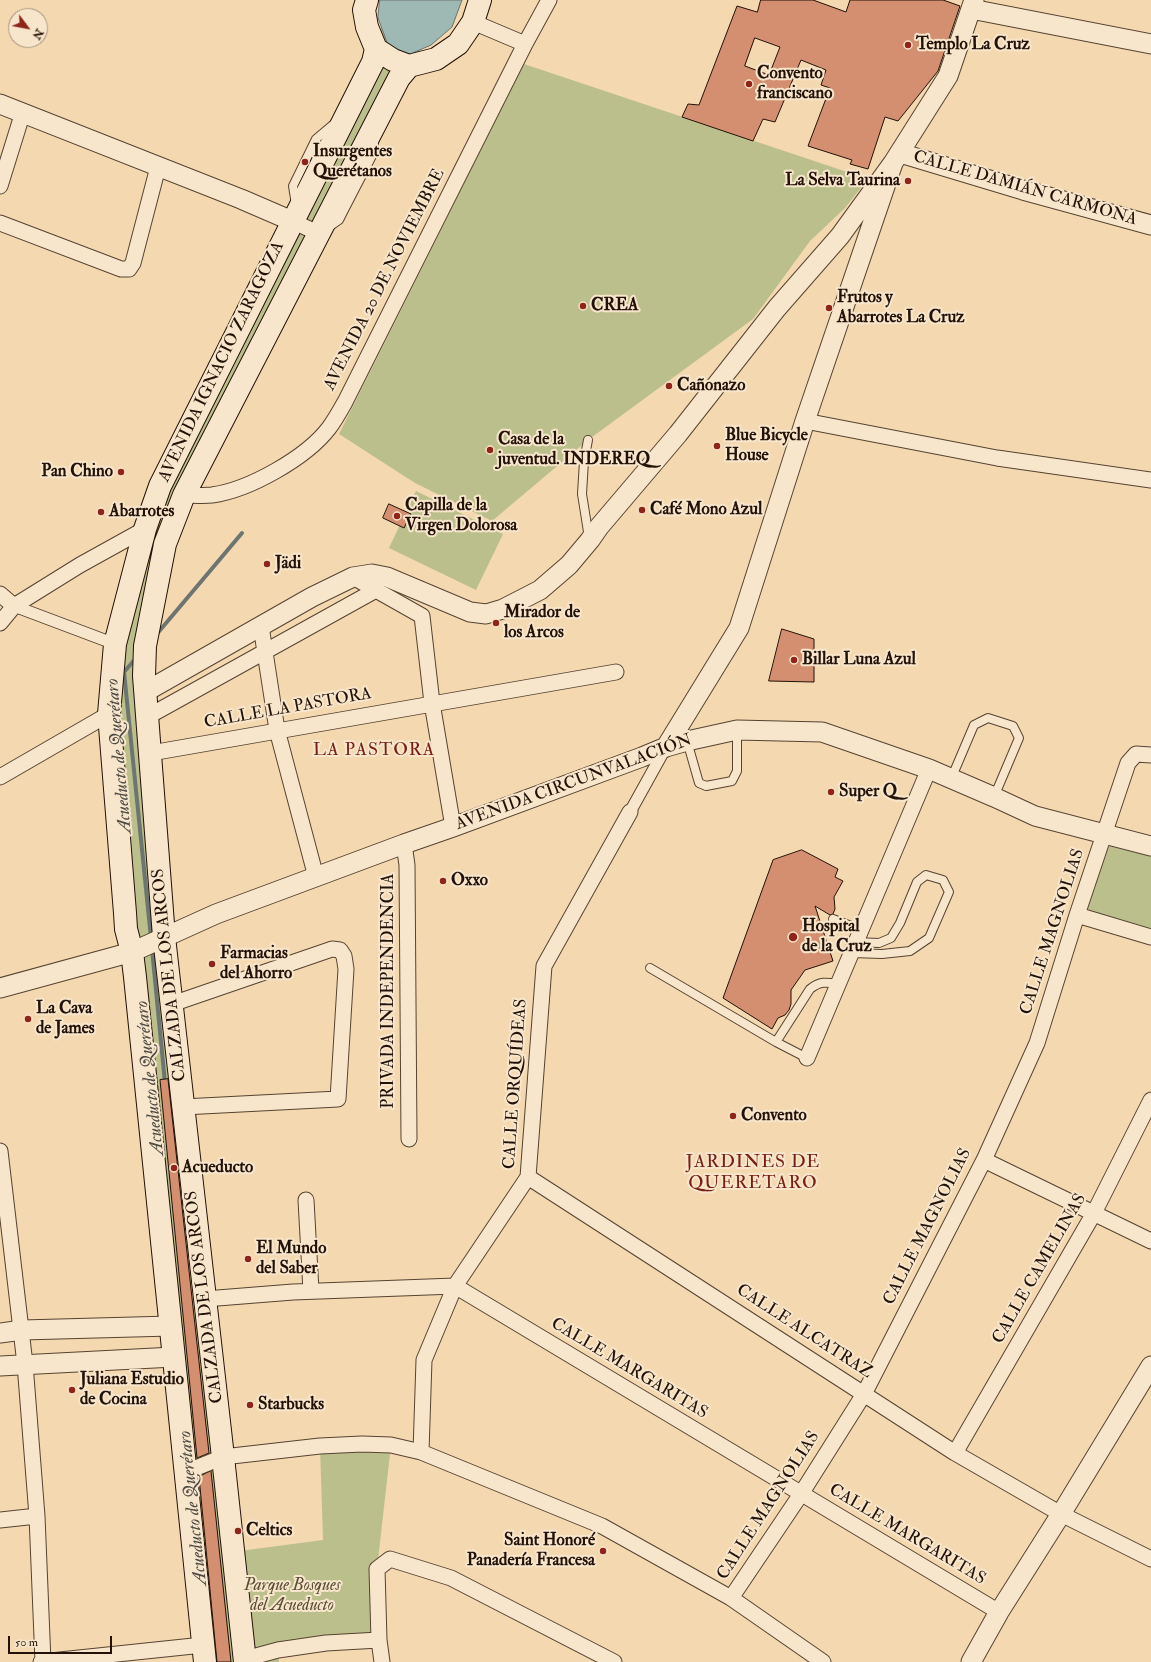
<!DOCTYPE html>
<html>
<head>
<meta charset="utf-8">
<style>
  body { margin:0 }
  #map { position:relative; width:1151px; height:1662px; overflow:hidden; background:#f4d8b0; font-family:"IM FELL Double Pica",serif }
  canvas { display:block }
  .north { position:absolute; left:8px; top:8px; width:40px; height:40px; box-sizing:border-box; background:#f8e6cc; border:1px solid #a2917d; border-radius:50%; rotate:122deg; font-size:11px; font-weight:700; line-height:16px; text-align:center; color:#221107 }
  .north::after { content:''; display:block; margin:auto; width:14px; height:18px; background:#8f2418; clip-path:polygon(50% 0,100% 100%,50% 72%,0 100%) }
  .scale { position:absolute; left:8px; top:1636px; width:104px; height:18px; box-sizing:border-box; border:2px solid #221107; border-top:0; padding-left:5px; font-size:12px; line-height:14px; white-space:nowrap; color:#221107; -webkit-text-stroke:3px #f8e6cc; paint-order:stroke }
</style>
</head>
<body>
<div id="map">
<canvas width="1151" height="1662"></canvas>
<div class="north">N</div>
<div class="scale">50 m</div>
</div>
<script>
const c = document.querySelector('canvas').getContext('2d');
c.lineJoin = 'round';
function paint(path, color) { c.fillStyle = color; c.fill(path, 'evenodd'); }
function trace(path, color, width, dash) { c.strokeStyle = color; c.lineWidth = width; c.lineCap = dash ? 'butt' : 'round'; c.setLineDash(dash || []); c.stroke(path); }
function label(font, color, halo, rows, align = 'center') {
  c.font = font + ' "IM FELL Double Pica",serif'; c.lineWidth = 4; c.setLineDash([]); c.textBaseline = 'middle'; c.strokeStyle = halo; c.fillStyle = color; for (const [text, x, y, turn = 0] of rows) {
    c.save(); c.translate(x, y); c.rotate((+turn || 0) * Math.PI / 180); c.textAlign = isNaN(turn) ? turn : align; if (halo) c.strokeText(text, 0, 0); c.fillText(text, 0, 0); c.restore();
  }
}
const green = new Path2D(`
  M381 0 460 6 452 27 423 48 396 74 226 404 139 640 133 684 146 789 235 1662H210L129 875 119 698 124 642 167 478 381 62Z
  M524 64 868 179 845 208 810 241 753 319 588 440 492 521 415 483 339 434Z
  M416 491 503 534 476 590 389 548Z
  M1101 844 1151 856V937L1077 915Z
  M391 1445 377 1569 379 1640 278 1651 279 1662H245L232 1552 323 1540 320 1446Z`);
const water = new Path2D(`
  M380 0H462L452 27 431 45 408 55 388 45 378 18Z`);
const stream = new Path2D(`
  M156 635 242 533
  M137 657 124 672 151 938
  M152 949 165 1083`);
const building = new Path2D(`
  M761 0H813L846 12 850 0H943L960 6 938 71 898 121 885 117 868 169 850 164 852 160 808 146 830 88 821 85 826 70 801 60 775 122 763 119 753 141 682 117 688 104 699 105 737 6 757 12ZM755 38 780 47 769 75 745 66Z
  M389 504 411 514 404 528 383 518Z
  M782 629 814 639V682L769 681Z
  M802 850 838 869 835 877 843 881 834 897 835 909 833 914 830 915 815 906 833 961 805 970 791 990V1004L789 1010 785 1015 778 1018 772 1029 723 998 773 860Z
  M168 1079 209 1453 197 1458 160 1080Z
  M211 1471 231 1662H217L199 1477Z`);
const service = new Path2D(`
  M296 205 293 186 316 139 335 123
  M329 227 339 220 343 212 373 154 374 142
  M588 440 584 461 582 494 589 538
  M687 741 699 783 706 786 732 781 737 771V730
  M951 779 974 725 988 718 1013 726 1019 738 994 797
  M833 919 861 930
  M851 953 882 954 910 951 929 938 949 892 943 880 926 875 917 882 900 923 891 938 879 943 856 942
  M650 968 776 1042
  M807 1058 776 1042 810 989C820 981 826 982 838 984`);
const pedestrian = new Path2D(`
  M14 606 115 644
  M630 812 666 747`);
const minor = new Path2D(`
  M473 22 525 44
  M0 186 23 112
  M292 221 320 234
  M0 223 121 269H129L133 263 158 167
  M805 421 997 458 1151 480
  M184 495C193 495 203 496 212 495 249 490 306 458 329 428 335 420 340 411 345 402L525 44 549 0
  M353 577 422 616 432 703 453 827
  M0 594 14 606
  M0 623 14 606 80 565 145 529
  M261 626 277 730 316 877
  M147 717 376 590
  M151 753 616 672
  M0 777 109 714
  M404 844 407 865 409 1139
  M1077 915 1151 937
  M172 1004 332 949 340 950 344 956 346 969 338 1099 183 1107
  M807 1058 929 769
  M0 1151 25 1364 37 1516 43 1662
  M984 1160 1151 1241
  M528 1177 955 1453 1061 1514 1151 1559
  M306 1200 311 1291
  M205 1299 293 1292 455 1286 999 1612
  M421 1452 424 1360 455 1286 528 1177 544 966 630 812
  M955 1453 1094 1213 1151 1100
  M186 1472 223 1457 320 1446 362 1444 391 1445 421 1452 602 1526 731 1598 823 1662
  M0 1520 37 1516
  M731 1598 801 1494 864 1394 984 1160 1037 1043 1077 915 1128 763 1136 754 1151 755
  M245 1659 278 1650 326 1643 379 1640
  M41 1662 203 1645
  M382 1662 379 1640 377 1569 390 1559 451 1578 614 1662`);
const tertiary = new Path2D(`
  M971 9 1151 44
  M0 104 241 199 292 221
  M900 153 1023 190 1151 225
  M145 692 312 597 353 577 372 574 387 577 470 612 486 614 503 609 540 590 569 565 590 540 599 527 678 434 777 308 840 236 893 163
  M666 747 739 628 805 421 893 163 948 76 974 0
  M0 988 132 952 216 914 404 844 453 827 642 757 666 747 687 741 737 730 822 732 929 769 994 797 1035 816 1151 846
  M0 1333 22 1330 171 1326
  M0 1366 174 1357
  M971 1662 999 1612 1061 1514 1151 1366`);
const secondary = new Path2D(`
  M367 0 364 10 367 27 376 49 393 60 409 66 436 59 458 44 473 22 480 0
  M205 1662 135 977 132 952 126 929 125 913 109 714 115 644 145 529 160 486 373 62 376 49
  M245 1662 223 1457 164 937 144 676 145 646 165 544 184 495 399 78 409 66`);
const markers = [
  [908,45,4,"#8f2418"],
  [749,84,4,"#8f2418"],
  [305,162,4,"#8f2418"],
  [908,181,4,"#8f2418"],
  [583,306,4,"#8f2418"],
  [829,308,4,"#8f2418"],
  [669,386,4,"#8f2418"],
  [717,446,4,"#8f2418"],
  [490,450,4,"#8f2418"],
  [121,472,4,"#8f2418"],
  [642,510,4,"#8f2418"],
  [101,512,4,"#8f2418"],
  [397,516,4,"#8f2418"],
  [267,564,4,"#8f2418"],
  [496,623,4,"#8f2418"],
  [794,660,4,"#8f2418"],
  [831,792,4,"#8f2418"],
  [443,881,4,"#8f2418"],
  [793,937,5,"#8f2418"],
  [212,964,4,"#8f2418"],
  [28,1019,4,"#8f2418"],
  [733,1116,4,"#8f2418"],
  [174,1168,4,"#8f2418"],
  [248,1259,4,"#8f2418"],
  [72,1390,4,"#8f2418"],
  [250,1405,4,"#8f2418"],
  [238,1531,4,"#8f2418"],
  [603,1551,4,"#8f2418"]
];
const poiNames = [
  ["Templo La Cruz",916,45],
  ["Convento",757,74],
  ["franciscano",757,94],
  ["Insurgentes",313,152],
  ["Querétanos",313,172],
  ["La Selva Taurina",900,181,"right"],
  ["Frutos y",837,298],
  ["Abarrotes La Cruz",837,318],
  ["CREA",591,306],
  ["Cañonazo",677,386],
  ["Blue Bicycle",725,436],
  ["House",725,456],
  ["Casa de la",498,440],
  ["juventud. INDEREQ",498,460],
  ["Pan Chino",113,472,"right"],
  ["Capilla de la",405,506],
  ["Virgen Dolorosa",405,526],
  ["Café Mono Azul",650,510],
  ["Abarrotes",109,512],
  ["Jädi",275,564],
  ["Mirador de",504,613],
  ["los Arcos",504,633],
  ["Billar Luna Azul",802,660],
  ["Super Q",839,792],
  ["Oxxo",451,881],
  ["Hospital",802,927],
  ["de la Cruz",802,947],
  ["Farmacias",220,954],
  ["del Ahorro",220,974],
  ["La Cava",36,1009],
  ["de James",36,1029],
  ["Convento",741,1116],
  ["Acueducto",182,1168],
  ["El Mundo",256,1249],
  ["del Saber",256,1269],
  ["Juliana Estudio",80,1380],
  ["de Cocina",80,1400],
  ["Starbucks",258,1405],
  ["Celtics",246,1531],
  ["Saint Honoré",595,1541,"right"],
  ["Panadería Francesa",595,1561,"right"]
];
const streetNames = [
  ["CALLE DAMIÁN CARMONA",1025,189,16],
  ["AVENIDA 20 DE NOVIEMBRE",385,280,-63],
  ["AVENIDA IGNACIO ZARAGOZA",222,362,-64],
  ["CALLE LA PASTORA",288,709,-10],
  ["AVENIDA CIRCUNVALACIÓN",574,783,-20],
  ["CALLE MAGNOLIAS",1053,932,-72],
  ["CALZADA DE LOS ARCOS",170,975,-96],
  ["PRIVADA INDEPENDENCIA",389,991,-90],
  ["CALLE ORQUÍDEAS",516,1084,-86],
  ["CALLE MAGNOLIAS",928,1227,-63],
  ["CALLE CAMELINAS",1040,1269,-60],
  ["CALZADA DE LOS ARCOS",205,1297,-97],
  ["CALLE ALCATRAZ",804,1332,33],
  ["CALLE MARGARITAS",629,1369,31],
  ["CALLE MAGNOLIAS",769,1506,-57],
  ["CALLE MARGARITAS",907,1535,31]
];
const parkNames = [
  ["Parque Bosques",292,1586],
  ["del Acueducto",292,1606]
];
const neighbourhoodNames = [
  ["LA PASTORA",374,751],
  ["JARDINES DE",753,1163],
  ["QUERETARO",753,1184]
];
const waterNames = [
  ["Acueducto de Querétaro",120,756,-95],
  ["Acueducto de Querétaro",151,1078,-96],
  ["Acueducto de Querétaro",194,1508,-96]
];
paint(green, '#bbbf8b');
paint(water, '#9eb8b4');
trace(water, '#6c756f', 1);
trace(stream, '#6c756f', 4);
paint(building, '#d38f6f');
trace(building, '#221107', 1);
trace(service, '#564331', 10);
trace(pedestrian, '#564331', 13);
trace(minor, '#564331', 17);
trace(tertiary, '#564331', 21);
trace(secondary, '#221107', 24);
trace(service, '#f8e6cc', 8);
trace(pedestrian, '#f8e6cc', 11);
trace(minor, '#f8e6cc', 15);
trace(tertiary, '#f8e6cc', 19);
trace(secondary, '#f8e6cc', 22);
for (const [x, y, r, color] of markers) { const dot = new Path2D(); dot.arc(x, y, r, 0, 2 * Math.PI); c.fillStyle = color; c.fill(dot); trace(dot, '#f8e6cc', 1.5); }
label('bold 17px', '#221107', '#f8e6cc', poiNames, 'left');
label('17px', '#221107', '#f8e6cc', streetNames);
label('italic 17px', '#584e35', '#f8e6cc', parkNames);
c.letterSpacing = '1px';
label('18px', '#7a1f14', '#f8e6cc', neighbourhoodNames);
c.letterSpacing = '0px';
label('italic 18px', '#4d4b44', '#f8e6cc', waterNames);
</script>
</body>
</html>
